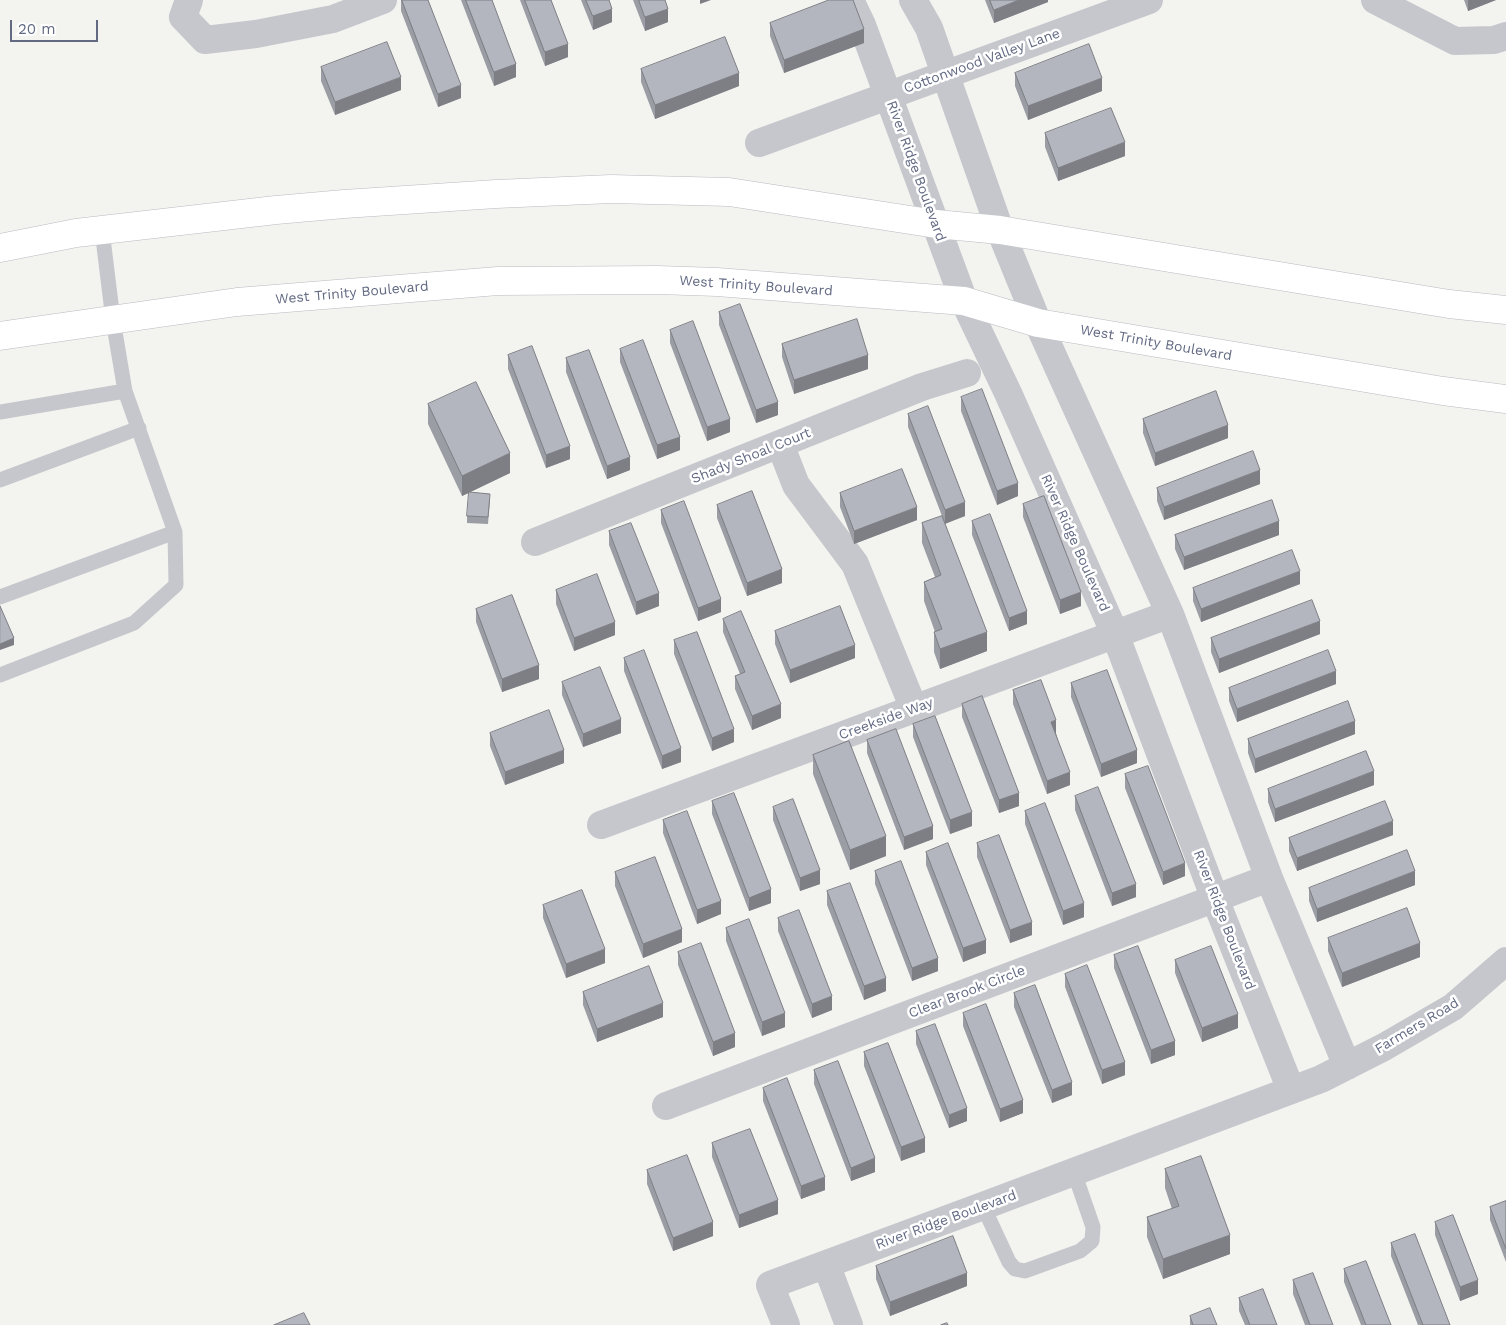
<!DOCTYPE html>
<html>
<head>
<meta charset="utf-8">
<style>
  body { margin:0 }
  #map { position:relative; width:1506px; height:1325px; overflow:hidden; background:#f3f4f0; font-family:"Work Sans",sans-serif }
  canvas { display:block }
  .scale { position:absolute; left:10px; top:20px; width:88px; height:22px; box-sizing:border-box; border:2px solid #626a83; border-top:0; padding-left:6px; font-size:15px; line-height:18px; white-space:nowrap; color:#626a83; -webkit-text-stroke:4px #fff; paint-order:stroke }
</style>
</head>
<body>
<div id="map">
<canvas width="1506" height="1325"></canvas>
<div class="scale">20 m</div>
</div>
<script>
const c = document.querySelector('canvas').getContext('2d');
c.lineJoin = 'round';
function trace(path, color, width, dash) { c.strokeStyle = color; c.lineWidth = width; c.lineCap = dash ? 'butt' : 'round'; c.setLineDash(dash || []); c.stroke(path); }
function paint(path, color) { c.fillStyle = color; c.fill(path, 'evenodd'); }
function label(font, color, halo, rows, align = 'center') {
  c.font = font + ' "Work Sans",sans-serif'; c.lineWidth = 5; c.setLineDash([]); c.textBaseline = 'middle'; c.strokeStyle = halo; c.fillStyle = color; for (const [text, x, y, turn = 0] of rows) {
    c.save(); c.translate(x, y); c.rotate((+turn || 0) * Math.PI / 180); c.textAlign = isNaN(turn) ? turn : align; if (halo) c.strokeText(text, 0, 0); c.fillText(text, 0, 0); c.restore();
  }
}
const service = new Path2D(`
  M0 412 125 391 113 320 102 230
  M0 480 139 428
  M0 597 175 532
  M0 675 134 623 176 585 175 532 125 391
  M983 1206 1009 1262 1015 1269 1025 1271 1080 1251 1092 1241 1093 1227 1074 1172`);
const minor = new Path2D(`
  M189 0 183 17 205 40 256 34 333 19 383 0
  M850 0 862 25 964 301 1008 393 1115 634 1215 899 1291 1090
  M913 0 929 28 1000 230 1038 323 1170 614 1269 878 1347 1066
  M1375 0 1455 41 1494 40 1506 36
  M759 143 1149 0
  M780 444 796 485 855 564 914 709
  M535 542 922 387 967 373
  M601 825 1170 614
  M666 1106 1269 878
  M826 1264 849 1325
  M786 1325 770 1285 983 1206 1321 1079 1384 1047 1453 1007 1506 961`);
const secondary = new Path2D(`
  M0 248 76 233 276 210 344 204 496 194 611 189 729 192 936 224 1000 230 1449 304 1506 310
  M0 336 237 302 498 281 658 280 717 282 964 301 1038 323 1443 391 1506 399`);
const wall = new Path2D(`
  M401 0H428L461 98 438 107 401 11Z
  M461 0H492L516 77 494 86Z
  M520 0H551L568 57 545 66Z
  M581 0H609L612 22 593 30Z
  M633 0H665L668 22 645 31Z
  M985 0H1048V2L994 23Z
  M1464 0H1496L1468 11Z
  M770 23 864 43 784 73 770 36Z
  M321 67 401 90 335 115 321 81Z
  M641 69 739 86 655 119 641 82Z
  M1015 73 1102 91 1028 120 1015 86Z
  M1045 133 1125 156 1058 181 1045 147Z
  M719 312 778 415 756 423 719 325Z
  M670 330 730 432 707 441 670 343Z
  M782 344 868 369 794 394 782 357Z
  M620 349 680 450 657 459 620 362Z
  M508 355 570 459 546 468 508 369Z
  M566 358 630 470 607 479 566 372Z
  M961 397 1018 496 997 505 961 411Z
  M428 404 510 473 462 496 428 424Z
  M908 414 965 516 945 523 987 651 940 669 934 652V632H935L924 601V582L935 577 922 543V523L942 516 908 427Z
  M1143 419 1228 438 1155 466 1143 433Z
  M1260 484 1164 520 1157 501V488Z
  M840 493 917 520 854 544 840 507Z
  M490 500 488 524 467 523V516Z
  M1023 504 1081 606 1060 614 1023 517Z
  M717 505 782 583 747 596 717 518Z
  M661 510 721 612 698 621 661 523Z
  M972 521 1027 624 1009 631 972 535Z
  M609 531 659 606 636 615 609 545Z
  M1175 535H1279L1184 570 1175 549Z
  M1300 584 1201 622 1193 601V588Z
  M556 590 615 635 574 651 556 604Z
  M476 609 539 679 502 692 476 622Z
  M723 619 781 718 752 730 735 689V676L740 674 723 632Z
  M775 631 855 658 790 683 775 644Z
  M1320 634 1219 673 1211 652V638Z
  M674 640 734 742 712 751 674 654Z
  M624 658 681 762 662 769 624 671Z
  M562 682 621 733 583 747 562 695Z
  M1071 683 1137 763 1101 777 1071 697Z
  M1336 684 1237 722 1229 701V688Z
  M1013 690 1056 733 1070 785 1047 794 1013 704Z
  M962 704 1019 806 999 813 962 717Z
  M913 724 972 826 950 834 913 737Z
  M490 733 564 763 505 785 490 746Z
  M1355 734 1255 773 1248 753V739Z
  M867 740 933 839 904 850 867 753Z
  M813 755 886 856 850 870 813 774Z
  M1125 774 1185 876 1163 885 1125 788Z
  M1374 785 1275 822 1268 802V789Z
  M1075 796 1136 897 1112 906 1075 810Z
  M712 801 771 903 749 911 712 814Z
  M773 807 820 884 800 891 773 820Z
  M1025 811 1084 917 1063 925 1025 824Z
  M663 820 721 914 697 924 663 833Z
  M1393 835 1297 871 1289 851V838Z
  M977 843 1032 935 1010 943 977 857Z
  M926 852 986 953 963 962 926 865Z
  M875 871 938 971 912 981 875 884Z
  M615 872 682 942 643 958 615 886Z
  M1415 885 1317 922 1309 901V888Z
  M827 891 886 991 864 1000 827 905Z
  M543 905 605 963 566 978 543 918Z
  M778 918 832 1010 812 1018 778 931Z
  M726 928 785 1027 762 1036 726 941Z
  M1328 938 1420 957 1342 987 1328 951Z
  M678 952 735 1047 713 1056 678 965Z
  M1114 955 1175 1055 1151 1064 1114 968Z
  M1175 960 1238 1028 1202 1042 1175 973Z
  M1065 974 1125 1075 1102 1084 1065 987Z
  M583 992 663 1017 597 1042 583 1005Z
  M1014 993 1072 1095 1052 1103 1014 1007Z
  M963 1013 1023 1113 1000 1122 963 1026Z
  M916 1031 967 1121 949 1128 916 1044Z
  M864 1052 925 1152 901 1161 864 1066Z
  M814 1070 875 1172 851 1181 814 1084Z
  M763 1088 825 1190 801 1199 763 1101Z
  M712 1143 778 1214 739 1228 712 1157Z
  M1165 1169 1230 1254 1163 1279 1147 1237V1217L1172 1209 1165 1188Z
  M647 1170 713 1236 673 1251 647 1184Z
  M1506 1201V1262L1490 1220V1207Z
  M1435 1222 1478 1294 1460 1301 1435 1235Z
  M1391 1243 1450 1325H1418L1391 1256Z
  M876 1266 967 1286 890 1316 876 1279Z
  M1344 1269 1391 1325H1361L1344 1282Z
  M1293 1280 1333 1325H1305L1293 1294Z
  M1239 1298 1277 1325H1245L1239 1311Z
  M1190 1316 1217 1325H1190Z`);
const shadedWall = new Path2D(`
  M700 0H711L700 4Z
  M1019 0H1048V2L994 23V10Z
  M1468 0H1496L1468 11Z
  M612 9V22L593 30V16Z
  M668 9V22L645 31V17Z
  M864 29V43L784 73V60Z
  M568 44V57L545 66V52Z
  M516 64V77L494 86V72Z
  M739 73V86L655 119V105Z
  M401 77V90L335 115V102Z
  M1102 78V91L1028 120V106Z
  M461 85V98L438 107V94Z
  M1125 142V156L1058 181V168Z
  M868 355V369L794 394V380Z
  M778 402V415L756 423V410Z
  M730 419V432L707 441V427Z
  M1228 425V438L1155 466V453Z
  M680 437V450L657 459V445Z
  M570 446V459L546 468V455Z
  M510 453V473L462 496V476Z
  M630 457V470L607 479V466Z
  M1260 470V484L1164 520V507Z
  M1018 483V496L997 505V491Z
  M965 502V516L945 524V510Z
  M917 507V520L854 544V531Z
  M1279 521V535L1184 570V557Z
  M782 569V583L747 596V583Z
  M1300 571V584L1201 622V609Z
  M1081 592V606L1060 614V600Z
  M659 593V606L636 615V602Z
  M721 599V612L698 621V608Z
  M1027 611V624L1009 631V618Z
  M1320 621V634L1219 673V659Z
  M615 622V635L574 651V638Z
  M987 632V651L940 669V649Z
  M14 638V645L0 650V644Z
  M855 645V658L790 683V670Z
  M539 665V679L502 692V679Z
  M1336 671V684L1237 722V709Z
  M781 704V718L752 730V716Z
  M621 719V733L583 747V734Z
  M1056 720V733L1051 735V722Z
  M1355 721V734L1255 773V759Z
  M734 729V742L712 751V738Z
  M681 748V762L662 769V756Z
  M564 750V763L505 785V772Z
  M1137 750V763L1101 777V764Z
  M1374 771V785L1275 822V809Z
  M1070 772V785L1047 794V781Z
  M1019 793V806L999 813V800Z
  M972 812V826L950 834V820Z
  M1393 821V835L1297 871V858Z
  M933 826V839L904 850V837Z
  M886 836V856L850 870V850Z
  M1185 863V876L1163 885V872Z
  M820 870V884L800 891V878Z
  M1415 871V885L1317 922V909Z
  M1136 884V897L1112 906V893Z
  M771 889V903L749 911V898Z
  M721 901V914L697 924V910Z
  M1084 903V917L1063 925V911Z
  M1032 922V935L1010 943V930Z
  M682 929V942L643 958V944Z
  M986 940V953L963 962V948Z
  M1420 943V957L1342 987V973Z
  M605 949V963L566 978V964Z
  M938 958V971L912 981V968Z
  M886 978V991L864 1000V986Z
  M832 996V1010L812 1018V1004Z
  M663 1003V1017L597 1042V1029Z
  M785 1013V1027L762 1036V1022Z
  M1238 1014V1028L1202 1042V1028Z
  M735 1033V1047L713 1056V1042Z
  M1175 1041V1055L1151 1064V1050Z
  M1125 1062V1075L1102 1084V1070Z
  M1072 1082V1095L1052 1103V1090Z
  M1023 1100V1113L1000 1122V1109Z
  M967 1108V1121L949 1128V1115Z
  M925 1138V1152L901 1161V1147Z
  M875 1158V1172L851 1181V1168Z
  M825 1177V1190L801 1199V1186Z
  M778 1200V1214L739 1228V1215Z
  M713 1222V1236L673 1251V1238Z
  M1230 1235V1254L1163 1279V1259Z
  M967 1273V1286L890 1316V1302Z
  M1478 1280V1294L1460 1301V1287Z`);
const building = new Path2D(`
  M402 0H428L461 85 438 94Z
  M466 0H492L516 64 494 72Z
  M525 0H551L568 44 545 52Z
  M586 0H609L612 9 593 16Z
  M639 0H665L668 9 645 17Z
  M829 0H853L864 29 784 60 770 23Z
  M990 0H1019L994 10Z
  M725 37 739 73 655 105 641 69Z
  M387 42 401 77 335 102 321 67Z
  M1089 44 1102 78 1028 106 1015 73Z
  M1111 108 1125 142 1058 168 1045 133Z
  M740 304 778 402 756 410 719 312Z
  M857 319 868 355 794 380 782 344Z
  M693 321 730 419 707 427 670 330Z
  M643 340 680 437 657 445 620 349Z
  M532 346 570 446 546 455 508 355Z
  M589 350 630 457 607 466 566 358Z
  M476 382 510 453 462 476 428 404Z
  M982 389 1018 483 997 491 961 397Z
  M1216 391 1228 425 1155 453 1143 419Z
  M928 406 965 502 945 510 908 414Z
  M1253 451 1260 470 1164 507 1157 488Z
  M902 469 917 507 854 531 840 493Z
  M752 491 782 569 747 583 717 505Z
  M469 492 490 494 488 517 467 516Z
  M1044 496 1081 592 1060 600 1023 504Z
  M1272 500 1279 521 1184 557 1175 535Z
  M684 501 721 599 698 608 661 510Z
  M990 514 1027 611 1009 618 972 521Z
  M942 516 987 632 940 649 934 632 942 629 924 582 941 575 922 523Z
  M631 523 659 593 636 602 609 531Z
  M1292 550 1300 571 1201 609 1193 588Z
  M597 574 615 622 574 638 556 590Z
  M512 595 539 665 502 679 476 609Z
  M1312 600 1320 621 1219 659 1211 638Z
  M0 606 14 638 0 644Z
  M840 606 855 645 790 670 775 631Z
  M741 611 781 704 752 716 735 676 745 672 723 619Z
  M697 632 734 729 712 738 674 640Z
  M644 650 681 748 662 756 624 658Z
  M1328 650 1336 671 1237 709 1229 688Z
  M600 667 621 719 583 734 562 682Z
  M1107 670 1137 750 1101 764 1071 683Z
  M1041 680 1056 720 1051 722 1070 772 1047 781 1013 690Z
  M982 696 1019 793 999 800 962 704Z
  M1348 701 1355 721 1255 759 1248 739Z
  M549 710 564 750 505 772 490 733Z
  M935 716 972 812 950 820 913 724Z
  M896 729 933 826 904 837 867 740Z
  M849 741 886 836 850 850 813 755Z
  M1366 751 1374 771 1275 809 1268 789Z
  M1148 766 1185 863 1163 872 1125 774Z
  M1098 787 1136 884 1112 893 1075 796Z
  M734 793 771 889 749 898 712 801Z
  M793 799 820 870 800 878 773 807Z
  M1385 801 1393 821 1297 858 1289 838Z
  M1045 803 1084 903 1063 911 1025 811Z
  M687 811 721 901 697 910 663 820Z
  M999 835 1032 922 1010 930 977 843Z
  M948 843 986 940 963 948 926 852Z
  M1407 850 1415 871 1317 909 1309 888Z
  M655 857 682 929 643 944 615 872Z
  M901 861 938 958 912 968 875 871Z
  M850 883 886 978 864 986 827 891Z
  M582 890 605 949 566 964 543 905Z
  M1407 908 1420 943 1342 973 1328 938Z
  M799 910 832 996 812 1004 778 918Z
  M749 919 785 1013 762 1022 726 928Z
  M701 943 735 1033 713 1042 678 952Z
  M1138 946 1175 1041 1151 1050 1114 955Z
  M1211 946 1238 1014 1202 1028 1175 960Z
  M1087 965 1125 1062 1102 1070 1065 974Z
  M649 966 663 1003 597 1029 583 992Z
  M1035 985 1072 1082 1052 1090 1014 993Z
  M986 1004 1023 1100 1000 1109 963 1013Z
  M935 1024 967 1108 949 1115 916 1031Z
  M888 1043 925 1138 901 1147 864 1052Z
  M838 1061 875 1158 851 1168 814 1070Z
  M787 1078 825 1177 801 1186 763 1088Z
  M750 1129 778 1200 739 1215 712 1143Z
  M687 1155 713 1222 673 1238 647 1170Z
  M1201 1156 1230 1235 1163 1259 1147 1217 1179 1206 1165 1169Z
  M1506 1201V1249L1490 1207Z
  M1453 1215 1478 1280 1460 1287 1435 1222Z
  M1415 1234 1450 1325H1423L1391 1243Z
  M953 1236 967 1273 890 1302 876 1266Z
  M1366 1261 1391 1325H1366L1344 1269Z
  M1313 1273 1333 1325H1310L1293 1280Z
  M1263 1289 1277 1325H1250L1239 1298Z
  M1210 1308 1217 1325H1193L1190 1316Z
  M304 1313 310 1325H274Z
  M947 1323 948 1325H941Z`);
const streetNames = [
  ["Cottonwood Valley Lane",982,61,-20],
  ["River Ridge Boulevard",916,171,70],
  ["West Trinity Boulevard",756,286,4],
  ["West Trinity Boulevard",352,293,-5],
  ["West Trinity Boulevard",1156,343,10],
  ["Shady Shoal Court",751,456,-22],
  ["River Ridge Boulevard",1075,543,66],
  ["Creekside Way",886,719,-20],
  ["River Ridge Boulevard",1224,920,69],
  ["Clear Brook Circle",967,992,-21],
  ["Farmers Road",1417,1026,-31],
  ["River Ridge Boulevard",946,1220,-20]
];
trace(secondary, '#b8bac0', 29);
trace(service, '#c6c7cc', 15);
trace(minor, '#c6c7cc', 28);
trace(secondary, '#fff', 28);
paint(wall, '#9a9da3');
paint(shadedWall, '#7d7f85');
paint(building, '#b3b6be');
trace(building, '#7d7f85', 1);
label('14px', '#626a83', '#fff', streetNames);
</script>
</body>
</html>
